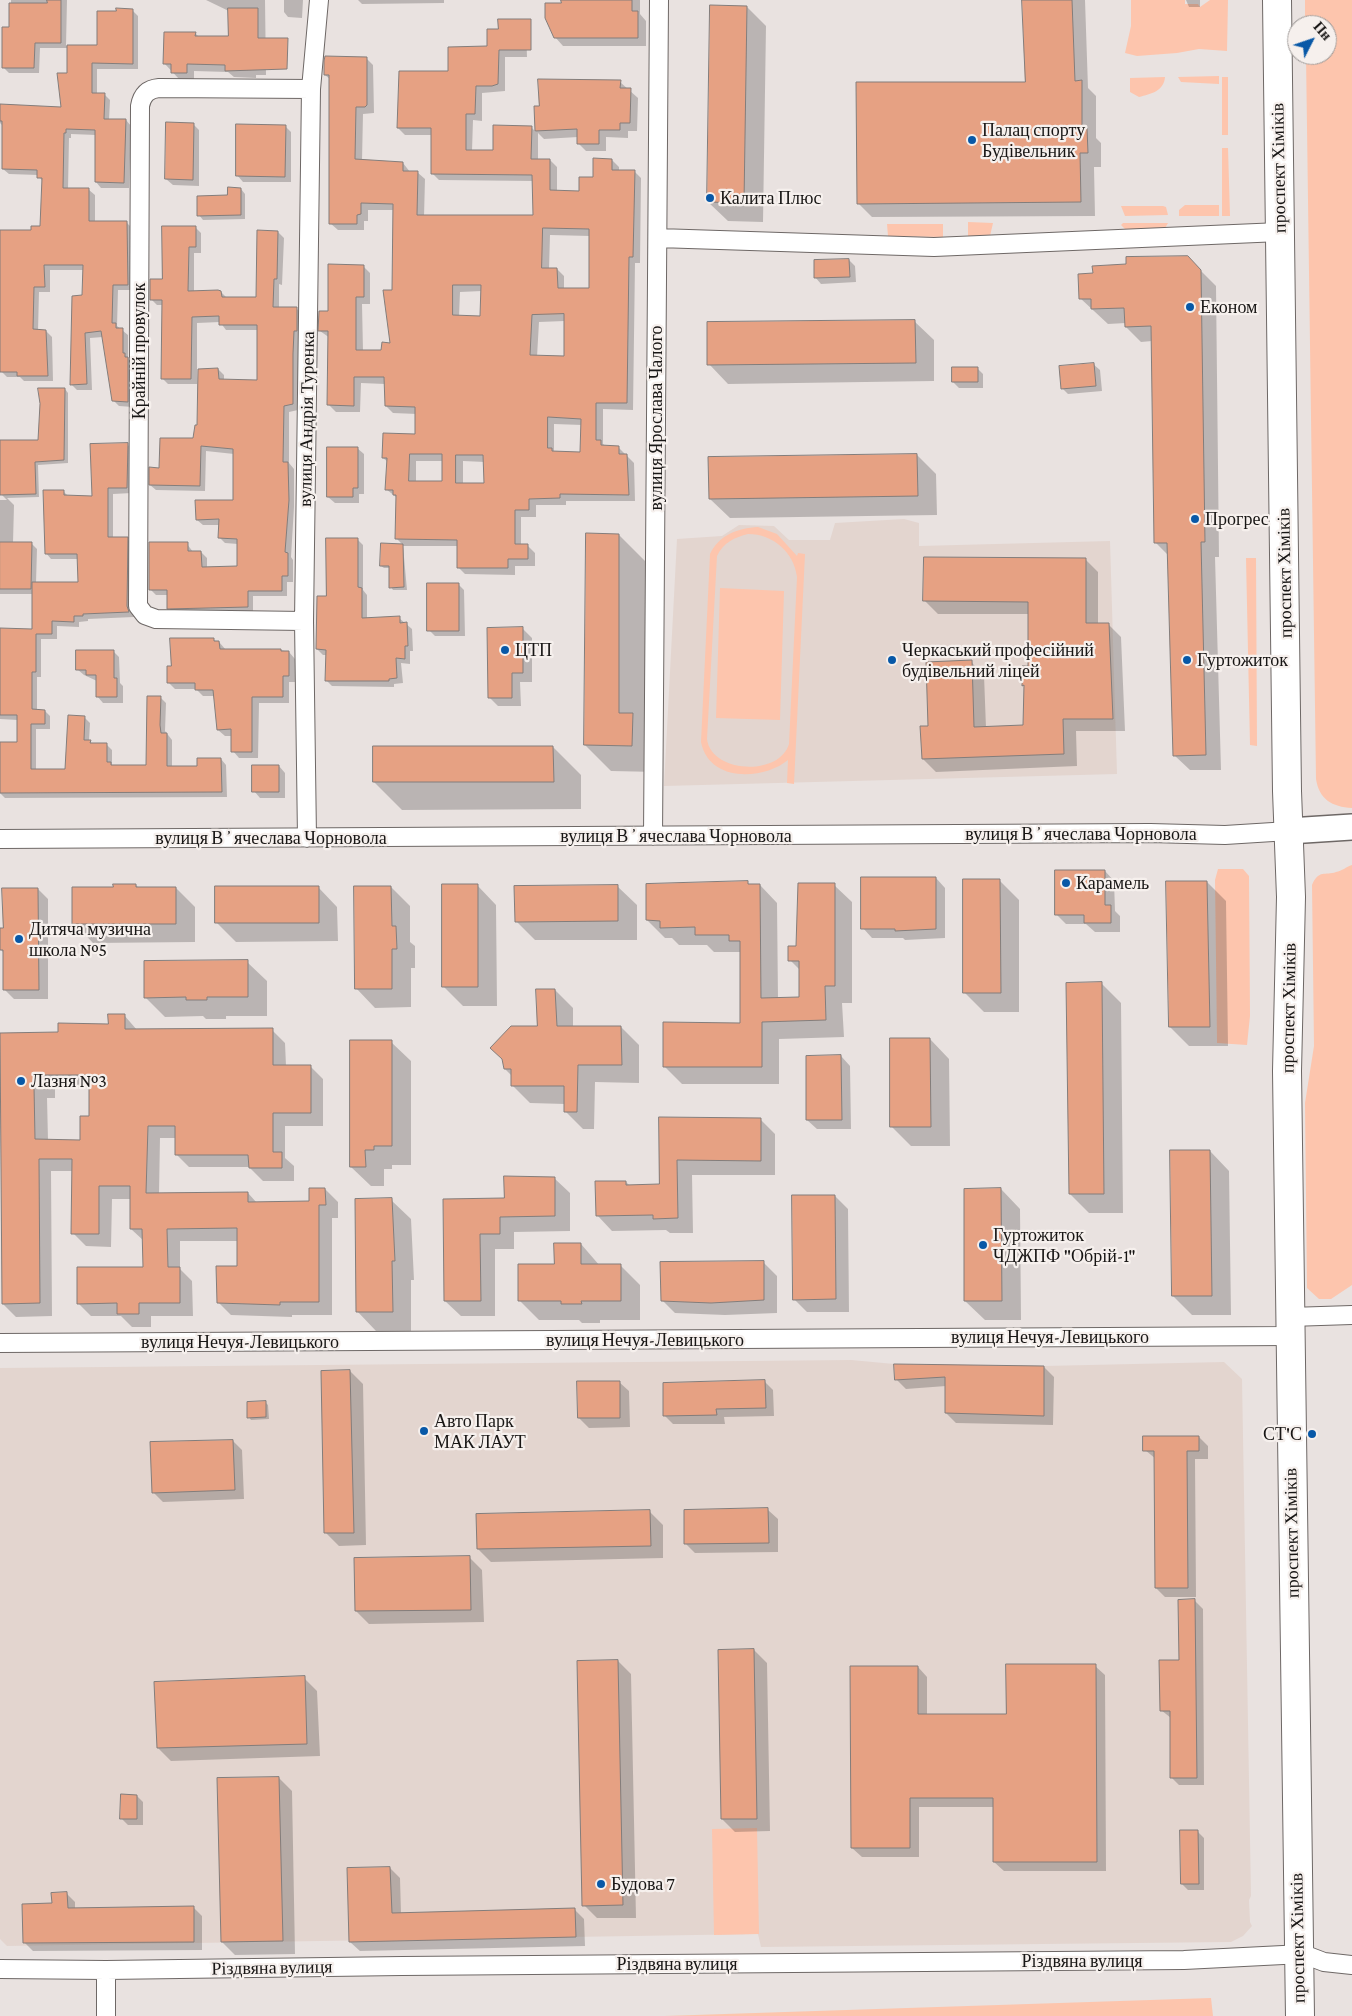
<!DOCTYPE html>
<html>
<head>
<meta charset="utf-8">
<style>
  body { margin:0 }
  #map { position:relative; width:1352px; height:2016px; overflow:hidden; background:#e9e2e0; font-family:"Crimson Pro",serif }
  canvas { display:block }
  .north { position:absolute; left:1287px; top:15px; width:50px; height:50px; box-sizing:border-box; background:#f6f0ed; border:1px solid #9d9997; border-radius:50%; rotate:49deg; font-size:14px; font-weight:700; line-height:20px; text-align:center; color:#181615 }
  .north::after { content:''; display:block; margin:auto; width:18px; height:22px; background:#0858a7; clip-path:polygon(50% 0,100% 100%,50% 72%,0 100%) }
</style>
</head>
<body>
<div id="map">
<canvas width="1352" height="2016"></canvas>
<div class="north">Пн</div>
</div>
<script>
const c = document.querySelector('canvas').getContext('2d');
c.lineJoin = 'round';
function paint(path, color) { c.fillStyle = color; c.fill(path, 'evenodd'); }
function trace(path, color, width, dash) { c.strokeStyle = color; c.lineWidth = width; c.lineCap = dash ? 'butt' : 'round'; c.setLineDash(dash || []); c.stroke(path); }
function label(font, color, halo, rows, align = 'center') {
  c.font = font + ' "Crimson Pro",serif'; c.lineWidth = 4.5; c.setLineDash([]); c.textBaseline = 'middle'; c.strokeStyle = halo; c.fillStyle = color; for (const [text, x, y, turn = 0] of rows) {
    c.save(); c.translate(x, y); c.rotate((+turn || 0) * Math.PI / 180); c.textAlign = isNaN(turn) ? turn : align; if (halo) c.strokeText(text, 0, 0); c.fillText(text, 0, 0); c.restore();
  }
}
const built = new Path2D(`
  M904 519 919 523V546L1110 541 1117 774 664 786 677 539 722 536 739 525 774 526 789 540H830L835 523Z
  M851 1360 894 1364 1044 1366 1224 1362 1242 1379 1251 1896 1249 1900 1250 1922 1252 1926 1243 1936 1231 1942 761 1947 758 1934 7 1946 0 1939V1368Z`);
const green = new Path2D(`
  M1131 0H1185V4H1198L1200 7 1210 0H1228L1227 51 1199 49 1177 53 1137 56 1125 53 1131 26Z
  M1305 0H1352V808C1332 807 1319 799 1316 779L1306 55H1327V25H1305Z
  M1219 76V84L1181 82 1178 77Z
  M1165 77C1164 91 1151 94 1139 97L1130 92V78Z
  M1222 77H1228V135H1222Z
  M1222 148H1228L1230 216H1222Z
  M1185 205H1219V216H1179V210Z
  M1121 206H1163L1166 207 1168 215 1125 216Z
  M968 222 993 223 990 236 968 237Z
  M1123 223H1168L1164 230 1127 231 1121 225Z
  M887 224H943V237L888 236Z
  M758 527 777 534 797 556 798 553 805 554 794 784 787 783 788 760C764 780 709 783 701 742L710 554C719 535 738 528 758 527ZM748 534C773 534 794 552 797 577L789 744C779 777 711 773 707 739L717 556C723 543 735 537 748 534Z
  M1246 558H1256L1257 746 1250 745Z
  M720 588 784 591 780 720 716 718Z
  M1352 865V1285L1331 1299H1319L1307 1288 1305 1103 1314 1046 1312 885C1319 869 1325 876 1336 872 1342 871 1346 867 1352 865Z
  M1218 869H1243L1249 876 1250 1016 1247 1045 1217 1043 1215 880Z
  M757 1828 759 1934 714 1935 712 1829Z
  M1211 1998 1213 2016H664Z`);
const shadow = new Path2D(`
  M11 0H67L66 46H98L132 10 138 16V69H97V95L104 94 110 100 109 120H126L131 126 129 188H101L96 182V135L71 134V138H69L68 189 89 190 95 195V222H126L132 228 133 290H118L117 326 128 335V357L133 364V407L119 406 114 401 103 337 90 338 92 390H77L71 384 84 296V270H50V292H39L38 331H46L52 337 53 381H24L20 377H7L1 371 0 231 32 232 41 227 43 182 38 175 9 174 3 169V126L0 123V106L63 108 68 74V48H40L39 73H9L4 68 11 28Z
  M206 0H265L266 75H256V78L234 77 228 72 194 71V79H179L164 63 195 33 199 37H230L237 15Z
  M284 0H303L302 18 288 17 284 12Z
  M358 0H444V3L362 4Z
  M563 0H640V14L646 21V46H563L555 37Z
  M1023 0H1085L1088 88 1096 96V138L1101 143V167H1094L1095 216 872 217 858 203 1026 83Z
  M1186 0H1200V7H1189Z
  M747 7 766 26 763 222 728 221 708 202Z
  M526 27 527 57H505V91L482 93V121L473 120 472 151H494L531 127 536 132 535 108 620 82 638 98 637 131H628V138L606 137V151H586L578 143V137L544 139 538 133V160H550L557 167V191L580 192 612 160 619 167V171H634L641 178 640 263H635L633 410 603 409V444L606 447H618L634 463 635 501H566V505H536V517H521V546H528L535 553V566H515V575L465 574 458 567V546H403L407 590H393L391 587 390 568H384L381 566 383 544 403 545 397 539 396 497 386 489 388 462 383 458 417 436V414L393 413 386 406 385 384 361 383 360 412H336L329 405 330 338 320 331 330 312 363 266 370 273V304H362L363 351H382L391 345 394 210H368V221H364V230H338L330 223 331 80 325 75 366 58 373 65 374 113 363 114 362 161 403 163 410 172H417L425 179 424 217H534V181L439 180 432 173V135H405L398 128 449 73 488 47ZM550 235 590 236V289H564V276L557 269H549ZM482 291V317H459L460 292ZM565 321V357H537L539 322ZM554 424 582 425 581 453 554 451ZM416 461H443V483L416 482ZM463 461 485 462V485L463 484Z
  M193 124 199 130V186L173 185 166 179Z
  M285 126 291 132V182H243L237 175Z
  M241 189 245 194V219L203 220 199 215Z
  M195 227 201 233V253H194V292H221L227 298H257L278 232 284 238 282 285 279 284V308H296L302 314 298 360V410L289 412V463L294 469V507L291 557 293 560V582H287V596H253V613L174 614 169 608 168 595H156L150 589 187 544 193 552H201L207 558V568H239L238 544 225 543 220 538V525H203L197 520 234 501V454L206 451 205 491 156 490 150 485 161 469 194 440 218 369 224 375V381L259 382 258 330H226L220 322 197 323V384H168L162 378 163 305H157L151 299Z
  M1187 257 1216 286 1219 557H1215L1221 770H1190L1174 755 1169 556 1155 542 1152 341 1141 342 1126 327V323L1108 324 1080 298 1094 275 1127 266Z
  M849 260 855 266 856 282 821 284 815 277Z
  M914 321 934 340V381L728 384 709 364Z
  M1093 364 1100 370 1102 391 1068 394 1062 388Z
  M977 368 983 374V388H959L953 382Z
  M65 389 68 393V463L38 465 39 497 7 498 14 505 13 543H31L37 549 36 583H79V559H51L46 553 64 492 69 497H93L128 445 133 450 132 493 113 494V538L127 539 133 544 134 617 88 619V621L79 622V627L57 626V639H41V677H37V711H45L50 716V729H36V770H66L84 717 90 723 89 741 93 744 107 745 112 750V766L147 767 160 697 166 703 165 731 172 740V768L198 767 221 759 226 765 227 797 5 798 0 793V743H18V720L0 719V629L33 630V594H0V500H7L1 494 0 441H39Z
  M357 448 364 454V494H359V503H335L328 497Z
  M917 455 936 474 937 515 730 518 710 499Z
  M619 535 645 561V727L659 741 658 772 611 771 585 745Z
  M357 539 363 545V590L367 595V619L399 618 412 629 413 651H410V664L401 663 403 683 394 684V687L332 686 326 680 327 655H323L317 649 327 598Z
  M1085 559 1098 572V624H1108L1121 637 1125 731H1076L1077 766 936 772 923 759 930 727 971 662 984 675 986 728 1024 726 1025 687 1023 685 1029 667V614H938L925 601Z
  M458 584 464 590 465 636H435L429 630Z
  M523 629 532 638V682H520L521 706H498L489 697Z
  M213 640 219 642 226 650H281L289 652 295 659V682H289V703H259L258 758H239L233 751 232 736H225L218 730 215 696H203L196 689H175L169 683 173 668Z
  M113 651 119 657 120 683 123 686V703H103L97 696V681L84 675 77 669Z
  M553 747 581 775V809L402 810 374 782Z
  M279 766 285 773V798H260L254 791Z
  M1105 871 1114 881 1115 911 1120 916V932H1095L1086 924H1066L1057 915Z
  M936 878 945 888V938L905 940 903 938H872L863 928Z
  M999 880 1019 900V1012H984L965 993Z
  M747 882 750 886 760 885 777 903 778 999H800V970L790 960 834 885 852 902V1003H842L844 1037 779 1039V1084H682L664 1066 742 1024 741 952H714L707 945H679L672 938H665L647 920Z
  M1207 882 1226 901 1228 1046H1189L1170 1027Z
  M136 885 139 888H176L195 907V942L93 943 74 923 115 888Z
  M477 885 496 905 497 1006H463L444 987Z
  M617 886 637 905V940H535L516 921Z
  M318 887 337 907 338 941 236 942 216 922Z
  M391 887 410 906V942L415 946V968H411V1007L375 1008 356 988Z
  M38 889 48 899V999H14L4 989V953L1 950 4 929Z
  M247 962 267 981V1016H226V1019H206L203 1016 165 1017 145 997Z
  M1101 983 1121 1003 1123 1213H1089L1070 1194Z
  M555 990 573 1008V1027H621L639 1045V1083L595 1082 594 1129H583L565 1111V1104L530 1103 512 1085V1076L505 1069 538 1027Z
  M124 1015 137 1030H272L285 1043 286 1066H310L323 1079V1126H285V1158L294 1166V1181H263L249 1167H189L176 1154V1138H160L159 1194 248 1193 257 1203 310 1202 325 1189 338 1202V1218H332V1315H292V1317L231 1315 218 1302 238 1268V1241H180V1269L192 1281 193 1316H151V1327H132L121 1316H91L78 1303 144 1268V1241L131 1229V1199H112L111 1247 86 1246 73 1233V1171H51L52 1316 16 1317 3 1304 0 1034 59 1033 110 1025ZM55 1088H91V1117L81 1141 48 1140 47 1098H55Z
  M930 1039 949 1059 950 1146H911L892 1127Z
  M391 1042 411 1061V1165H392V1169H384V1186H371L351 1167Z
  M841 1056 850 1066 851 1129H817L807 1120Z
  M660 1118 760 1119 775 1134V1175H692L693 1233H670L666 1230 612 1231 597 1215 626 1182 630 1186 660 1185Z
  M1210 1151 1229 1171 1231 1315H1192L1173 1296Z
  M554 1178 570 1193V1231L514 1232V1249H495V1316H461L445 1301V1200L506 1199Z
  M1001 1189 1020 1209 1021 1320H985L965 1301Z
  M835 1196 848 1209 849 1312H807L794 1299Z
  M391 1200 411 1219 414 1280H411V1331H376L357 1311Z
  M581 1244 600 1266H621L640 1285V1320H600V1323H582L579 1320H539L520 1301Z
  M764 1263 777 1276V1313L725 1315 675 1313 662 1300Z
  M1044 1367 1054 1377 1053 1425 956 1423 946 1413V1386L906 1389 896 1379Z
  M350 1371 363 1384 366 1545 339 1546 326 1533Z
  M619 1382 629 1391 630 1427 589 1428 579 1418Z
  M765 1382 773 1390 774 1416 724 1417 725 1424H673L665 1416Z
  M265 1402 268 1405 269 1419 251 1420 249 1417Z
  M1199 1437 1208 1446V1459H1195L1196 1597H1165L1156 1588V1459L1145 1450Z
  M233 1441 242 1450 244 1499 163 1502 153 1492Z
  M768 1510 778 1519V1552L695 1553 686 1544Z
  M650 1512 663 1525V1558L491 1562 478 1549Z
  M469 1557 482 1570 484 1622 369 1624 356 1611Z
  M1195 1601 1203 1609 1204 1785H1179L1172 1778 1171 1718 1161 1710 1180 1661Z
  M754 1650 767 1663 770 1831 735 1832 722 1819Z
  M618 1661 631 1674 636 1918H597L584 1905Z
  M1095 1666 1105 1675 1106 1871H1004L994 1862V1807H919V1857H862L852 1848 918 1667 927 1677V1715H1007Z
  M304 1678 317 1691 320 1756 171 1761 158 1748Z
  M279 1778 292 1791 295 1954 235 1955 222 1942Z
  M137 1796 143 1802V1825H128L122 1819Z
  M1198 1832 1204 1838V1890H1188L1182 1884Z
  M390 1868 400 1878 401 1914 575 1910 584 1919 585 1946 360 1951 350 1942Z
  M67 1894 75 1902V1909L193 1907 202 1916V1950L33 1951 24 1942 53 1904Z`);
const building = new Path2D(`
  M47 0H61V43H35L34 68H2V27H9V3H47Z
  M561 0H632V11H638V38H554L545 18V3H561Z
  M1022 0H1072L1075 81 1082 80V128H1087L1088 153H1080L1081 202 857 204 856 82H1025Z
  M710 5 747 6 744 203 707 202Z
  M116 8 133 9V64L92 63V93H105L104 119H126L124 183 95 182V130L66 129V133H64L63 188H89V221H127L128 285H113L112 323H116V328H123V353H125V357H128V402L112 401 101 331 85 333 87 384 70 385 72 296 82 295 83 265H44L45 287H34L33 329 46 330 48 376H17V372H0V230H31V226H40L42 178H37V170L2 169V121H0V104L61 107 57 73H67V45H97V11H116Z
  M228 8H258V38H288L287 69 225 71V65L187 64V73H171V64H163L164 32H196L195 36H228Z
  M498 19H531V50H499L498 84 492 86H476L475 114H466V150H493V125L532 126 531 159H550V190L579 191V177H593V158L612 159V170H635L633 257H629L627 403H596V440H601V445L619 446V454H627L629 495 560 494V498L529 499V510H515V544H528V559H508V568H457V540L395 539 396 495H393V490H385L387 458H382L383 433 415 434V407L385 406 384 377H354V406L327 405 328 331H318L319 311H328V264L364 265V297H356V350H381L382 342 390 343 383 290H392L393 204 361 203V214L357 215V224H329V75H324V61L325 56 367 57V105L365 107H356L355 159 403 162V171H418L417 215H533L532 175 431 174V128H397L399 71H448V47L487 46V29H498ZM543 228 589 229V288H558L557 268H542ZM453 285H481L480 316 453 315ZM564 314V356L530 355 532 315ZM548 417 581 419 580 452 552 451V448H548ZM410 454H442V481H409ZM456 455H483L484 483H456Z
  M538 79 621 80 620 88H631L630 123H620V130H599V144H577V129L535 131 534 106H539Z
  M166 122 194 123 193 180 165 179Z
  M236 124 286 125 285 177 236 176Z
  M228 187 241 188V215L197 216V196L227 195Z
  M162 226H196V247H189L188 291 218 290 221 291 222 297H256L257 230 278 231 277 279H274L273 307H297V331H294L293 354V404L284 406 283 462H288L289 500 285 552 288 553V576H282V591H248V607L167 609V590H149V542H188V551H201L202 567 237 566V539L218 538 219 519 196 520 195 500H233V449L201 446 200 486 149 485V467L159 468 160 438H193L195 425H197L198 369 218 368 219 379 257 380V325H219V316L192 317 191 379H161L162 300H150V279H162Z
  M1188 256 1201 270 1205 542H1201L1206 755 1173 756 1167 543H1154L1151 326 1125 327 1124 308 1091 309V299H1079L1078 274 1093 273 1092 266 1126 264V257Z
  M849 259 850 277 814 278V260Z
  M915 320 916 363 707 365V322Z
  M1094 363 1096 386 1061 389 1059 366Z
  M952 367H978V382H952Z
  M38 388H65L64 460 35 462 36 494 0 495V440H38L40 404Z
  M128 443 127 488H108V537H128L127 606 129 612 83 614V616H74V622L52 621V634H36V672H32V709L45 710V724H31V769H65L68 715 85 716 84 740H91L90 743H107V762H111V765H146L147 696H161L160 725 161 733H167V766H197V758H221L222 792 0 793V742H17V715H0V628L32 629V582H78L77 554H45L43 490H64V495L92 496 90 444Z
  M327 447H358V488H353V497H327Z
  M917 454 918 496 709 499 708 457Z
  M586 533 619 534V713H633L632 746 584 745Z
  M326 538H358V587L362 588V618L400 616V623L407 622 408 646H405V659L396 658 397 678 389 679V681H325L326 650 316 649 317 596H326Z
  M0 542H32L31 589H0Z
  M381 543 403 544 404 587 389 588V566H380Z
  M924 557 1086 558V623H1109L1113 719H1063L1064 754 922 759 920 726H928L926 662 972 660 974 727 1023 725 1024 685 1022 686V666H1028V602L923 601Z
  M427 583H459V631H427Z
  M523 627V673H512V698H488L487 628Z
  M170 638H214V641H219L220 649H281V651H289V676H283V697H252V752H231V729L217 730 213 690H195V683H167V666H171Z
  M76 650H114V678H117V697H96V675H86V670H76Z
  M373 746H553L554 782H373Z
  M252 765H279V792H252Z
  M1055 870H1105V905H1111V923H1084V915H1055Z
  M861 877H936V929L895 931V929H861Z
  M963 879H1000L1001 993H963Z
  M748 881V884H760L761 998 799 997V961H788V946H796L798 883H835V986H825L826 1020 762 1022V1067H663V1022L740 1023V941H729V935H695V927L660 928V921L646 920V884Z
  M1166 881H1207L1210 1027H1169Z
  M113 884H136V887H176V924H72V887H113Z
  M442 884H478V987H442Z
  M618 885V921L515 922 514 886Z
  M215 886H319V923H215Z
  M354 886H391L392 926H396L397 949H392V989H355Z
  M2 888H38L39 990H3V950H0V928H3Z
  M248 960V997H207V1000H186V997L144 998V961Z
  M1102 982 1104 1194H1069L1066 983Z
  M536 989H555L557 1026H621L622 1065H578L577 1112H564V1086H511V1069H504L502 1059 490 1048 511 1026H537Z
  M108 1014H125V1029L273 1028V1065H311V1113H273V1152H282V1168H249L248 1155H175V1126H148L146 1193 248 1192V1202L309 1201V1188H325L326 1205H319V1302H280V1305L217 1303 216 1266H237V1228L167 1229 168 1267H180V1303H139V1314H117V1303L77 1304V1267H143L142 1229H130V1186H99V1234H71L72 1159H39L40 1303 2 1304 0 1033 58 1032V1023L108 1024ZM42 1075H89V1116H80V1140L35 1139 34 1086H43Z
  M890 1038H930L931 1127H890Z
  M350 1040H392V1146H374V1150H365L366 1167H350Z
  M841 1055 842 1120H806V1056Z
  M659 1117 761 1118V1161L677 1160 678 1218 653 1219V1215L596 1216 595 1181H626V1185L659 1184Z
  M1170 1150H1210L1212 1296H1172Z
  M504 1176 555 1177V1216L500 1217V1234H480L481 1301H444L443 1199 504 1198Z
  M1001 1188 1002 1301H964V1189Z
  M792 1195H835L836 1299 793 1300Z
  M392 1198 395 1261H392L393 1312H356L355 1199Z
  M554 1243H581V1264H621V1301H581L582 1304H561V1301H518V1264H554Z
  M764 1261V1300L711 1303 661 1301 660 1262Z
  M894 1364 1044 1366V1416L945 1413V1377L895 1380Z
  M350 1370 354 1533H324L321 1371Z
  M765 1380 766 1408 716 1409 717 1415 663 1416V1383Z
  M577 1381H620V1418H578Z
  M266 1401V1417L247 1418V1402Z
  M1143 1436H1199V1451H1187L1188 1588H1155L1154 1451H1143Z
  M233 1440 235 1490 152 1493 150 1442Z
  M768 1508 769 1543 684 1544V1510Z
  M650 1510 651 1546 477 1549 476 1514Z
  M470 1556 471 1610 355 1611 354 1558Z
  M1195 1599 1197 1778H1170V1711H1160L1159 1660H1179L1178 1600Z
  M754 1649 757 1819H721L718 1650Z
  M618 1660 623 1905 582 1906 577 1661Z
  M1006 1664H1096L1097 1862H993V1798H910V1848H851L850 1666H918V1714H1006Z
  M305 1676 307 1744 157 1748 154 1682Z
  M279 1777 283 1941 221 1942 217 1778Z
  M121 1794 137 1795V1819H120Z
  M1180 1830H1198L1199 1884H1181Z
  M390 1867 392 1913 575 1908 576 1937 349 1942 347 1868Z
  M67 1892 68 1908 194 1906V1942L23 1943 22 1904 52 1903 51 1893Z`);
const minor = new Path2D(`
  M658 238 934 247 1280 232
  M304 621 156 619 145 615 138 606 140 106C142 95 148 89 159 88L311 89
  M653 836 659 0
  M307 838 304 621 311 89 319 0
  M0 839 1150 833 1225 835 1289 831
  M1290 1317 1352 1315
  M0 1343 1290 1336
  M0 1969 106 1970 402 1966 1184 1960 1303 1954 1324 1962 1352 1965
  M106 2016V1970`);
const secondary = new Path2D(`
  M1289 831 1352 827`);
const primary = new Path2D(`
  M1277 0 1287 791 1291 897 1287 1071 1300 2016`);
const markers = [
  [972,140,5,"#0858a7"],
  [710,198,5,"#0858a7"],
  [1190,307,5,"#0858a7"],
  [1195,519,5,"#0858a7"],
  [505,650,5,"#0858a7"],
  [892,660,5,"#0858a7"],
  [1187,660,5,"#0858a7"],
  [1066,883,5,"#0858a7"],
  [19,939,5,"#0858a7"],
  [21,1081,5,"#0858a7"],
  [983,1245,5,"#0858a7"],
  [424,1431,5,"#0858a7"],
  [1312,1434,5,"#0858a7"],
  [601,1884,5,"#0858a7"]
];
const poiNames = [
  ["Палац спорту",982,130],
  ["Будівельник",982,151],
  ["Калита Плюс",720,198],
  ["Економ",1200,307],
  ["Прогрес",1205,519],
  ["ЦТП",515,650],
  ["Черкаський професійний",902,650],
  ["будівельний ліцей",902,671],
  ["Гуртожиток",1197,660],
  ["Карамель",1076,883],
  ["Дитяча музична",29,929],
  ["школа №5",29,950],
  ["Лазня №3",31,1081],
  ["Гуртожиток",993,1235],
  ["ЧДЖПФ \"Обрій-1\"",993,1256],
  ["Авто Парк",434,1421],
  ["МАК ЛАУТ",434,1442],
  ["СТ'С",1302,1434,"right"],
  ["Будова 7",611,1884]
];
const streetNames = [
  ["проспект Хіміків",1279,168,-91],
  ["Крайній провулок",139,351,-90],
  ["вулиця Ярослава Чалого",656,418,-90],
  ["вулиця Андрія Туренка",307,419,-89],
  ["проспект Хіміків",1285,573,-91],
  ["вулиця Вʼячеслава Чорновола",1081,834],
  ["вулиця Вʼячеслава Чорновола",676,836],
  ["вулиця Вʼячеслава Чорновола",271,838],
  ["проспект Хіміків",1289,1008,-89],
  ["вулиця Нечуя-Левицького",1050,1337],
  ["вулиця Нечуя-Левицького",645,1340],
  ["вулиця Нечуя-Левицького",240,1342],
  ["проспект Хіміків",1292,1533,-91],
  ["проспект Хіміків",1298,1938,-91],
  ["Різдвяна вулиця",1082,1961],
  ["Різдвяна вулиця",677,1964],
  ["Різдвяна вулиця",272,1968,-1]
];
paint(built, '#e3d5cf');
paint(green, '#fdc5ad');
paint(shadow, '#0003');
paint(building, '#e6a183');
trace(building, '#837d7b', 1);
trace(minor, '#6e6866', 20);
trace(secondary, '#6e6866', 28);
trace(primary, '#6e6866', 30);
trace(minor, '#fff', 18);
trace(secondary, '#fff', 25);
trace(primary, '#fff', 28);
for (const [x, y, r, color] of markers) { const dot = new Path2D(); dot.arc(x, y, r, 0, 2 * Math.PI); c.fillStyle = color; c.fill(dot); trace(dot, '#f6f0ed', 2); }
label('18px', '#181615', '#f6f0ed', poiNames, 'left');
label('18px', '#181615', '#f6f0ed', streetNames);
</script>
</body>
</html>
